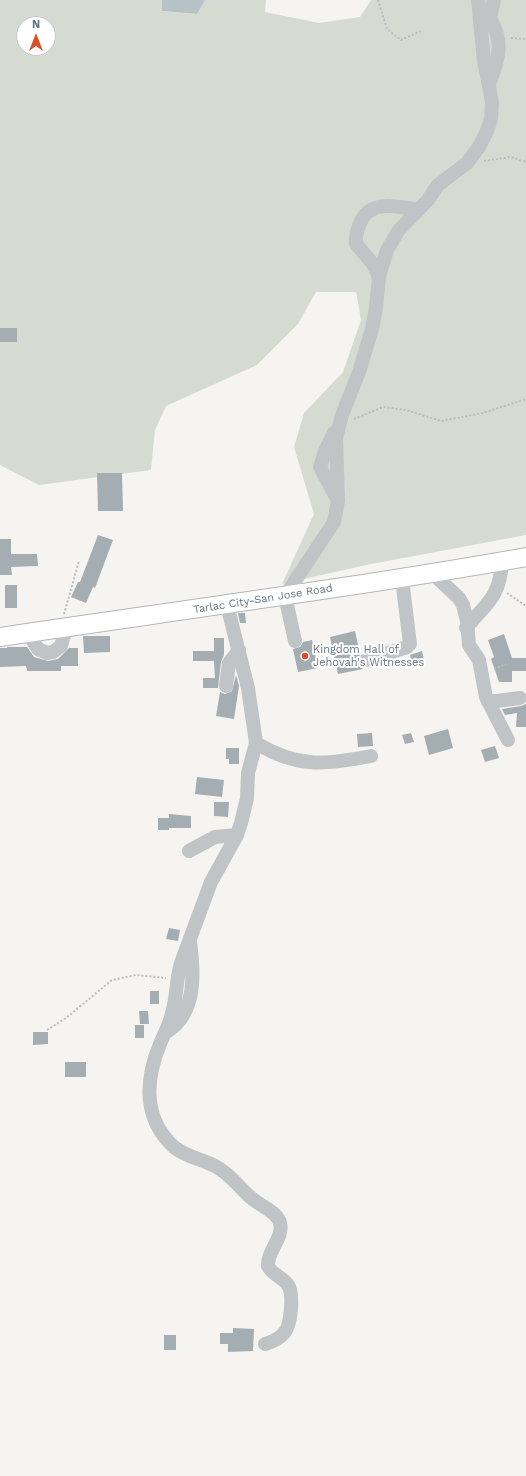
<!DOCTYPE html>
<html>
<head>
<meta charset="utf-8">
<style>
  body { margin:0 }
  #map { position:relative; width:526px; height:1476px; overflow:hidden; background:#f5f4f1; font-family:"Work Sans",sans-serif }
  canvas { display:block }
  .north { position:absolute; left:16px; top:16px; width:40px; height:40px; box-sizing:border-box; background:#fff; border:1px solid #c1c8cd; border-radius:50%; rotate:0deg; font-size:11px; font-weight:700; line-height:16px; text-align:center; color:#647581 }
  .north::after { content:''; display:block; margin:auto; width:14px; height:18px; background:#dc4f29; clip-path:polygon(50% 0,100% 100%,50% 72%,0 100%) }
</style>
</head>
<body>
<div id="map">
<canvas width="526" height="1476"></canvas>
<div class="north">N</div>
</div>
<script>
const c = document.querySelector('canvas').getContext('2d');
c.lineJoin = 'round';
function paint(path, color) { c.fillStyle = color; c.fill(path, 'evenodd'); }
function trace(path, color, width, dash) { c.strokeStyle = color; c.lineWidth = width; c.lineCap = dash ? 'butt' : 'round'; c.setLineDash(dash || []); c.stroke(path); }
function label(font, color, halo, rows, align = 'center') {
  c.font = font + ' "Work Sans",sans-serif'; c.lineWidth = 4; c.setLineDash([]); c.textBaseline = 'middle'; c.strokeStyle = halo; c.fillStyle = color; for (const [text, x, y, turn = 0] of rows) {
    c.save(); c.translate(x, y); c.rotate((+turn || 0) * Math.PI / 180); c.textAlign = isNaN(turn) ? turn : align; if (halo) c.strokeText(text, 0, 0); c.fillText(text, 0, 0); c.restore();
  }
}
const green = new Path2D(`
  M0 0H162V11L196 14 205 0H266L265 12 319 23 360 17 371 0H526V535L366 565 282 584 314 514 294 447 304 413 343 372 361 320 356 292H316L298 324 257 365 166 406 155 430 151 470 39 485 0 465ZM24 24H48V48H24Z`);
const water = new Path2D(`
  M162 0H205L197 14 162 11Z`);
const building = new Path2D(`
  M0 328H17V342H0Z
  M97 473H122L123 511H98Z
  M98 535 113 540 95 588 93 587 86 603 71 597 78 582H80Z
  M0 539H11V554H37L38 566 11 567 12 575H0Z
  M5 585H17V608H5Z
  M238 613H245L246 623H240Z
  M355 631 360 654 358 662 363 669 338 674 330 637Z
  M504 634 512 658H526V671H512V682H499L491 659 494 657 488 640Z
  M83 636H110V652L84 653Z
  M214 638H224V655L221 662 218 688H203V678H215L214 661H193V651H214Z
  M312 640 318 668 298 672 293 649 300 647 303 642Z
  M7 647H27L34 657 48 661 58 659 69 648H78V666H61V671H27L26 666 0 667V648H7Z
  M422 651 424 660 412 663 410 655Z
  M236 675 239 686 234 719 216 716 220 692 225 694 232 691Z
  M526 704V727H516L517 713 505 715 502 709 521 706Z
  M448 729 453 748 429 755 424 736Z
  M372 733 373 746 358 747 357 734Z
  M411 733 414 742 405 744 402 735Z
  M495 746 499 758 485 762 481 750Z
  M226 748H239V764H229V759H226Z
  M197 777 224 780 222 797 195 794Z
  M214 802H229L228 817 214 816Z
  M169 814 191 816V828H169V830H158V818H169Z
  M169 928 180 930 178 941 166 939Z
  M150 991H159V1004H150Z
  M139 1011H148L149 1024H140Z
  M135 1025H144V1038H135Z
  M33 1032H48V1044L33 1045Z
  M65 1062H86V1077H65Z
  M233 1328 254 1329 253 1351 228 1352V1344H220V1333H233Z
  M164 1335H176V1350H164Z`);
const path = new Path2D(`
  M378 0 387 29 401 40 421 31
  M511 38 526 39
  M484 161 511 157 526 162
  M354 419 383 407 406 410 441 421 483 413 526 399
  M507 593 526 606
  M64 614 79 561
  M494 669 506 664
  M47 1030 66 1018 112 980 136 975 166 978`);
const minor = new Path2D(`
  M485 26 490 18 494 0
  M489 84C499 59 504 42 490 18
  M379 277 373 264 356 244C355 236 357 230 360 223 370 199 398 206 418 210
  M334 433 325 451 320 467 336 497
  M432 573 459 598 463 605 467 621 469 645 479 660 486 697 508 740
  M227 605 248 688 256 743 248 773 247 798 241 823 237 835 211 882 181 963C176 979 177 997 172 1013 170 1024 164 1034 160 1044 145 1080 143 1119 174 1147 186 1157 202 1159 215 1166 229 1173 238 1186 249 1196 258 1205 277 1211 280 1223 284 1238 267 1251 268 1266 272 1275 283 1277 288 1285 294 1294 291 1326 284 1333 279 1339 272 1342 265 1344
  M466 628C488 602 500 597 502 561
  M28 633 38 649 47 653 53 652 61 646 66 628
  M295 641 285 596 334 522 338 501 336 438 342 415 359 372 372 329 376 308 379 277 387 250 399 230 428 200 438 185 467 163 479 147 487 131 491 119 492 102 484 61 478 0
  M366 660 407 647 410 644 402 579
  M226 686 229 663 239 650
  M488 702 520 698
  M256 743C297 768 325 765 371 756
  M189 851 215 837 237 835
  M168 1031C197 1012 194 971 190 942`);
const major = new Path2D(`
  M0 637C175 611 351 588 526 557`);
const markers = [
  [305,656,4,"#dc4f29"]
];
const streetNames = [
  ["Tarlac City-San Jose Road",263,599,-9]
];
const poiNames = [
  ["Kingdom Hall of",313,650],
  ["Jehovah's Witnesses",313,663]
];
paint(green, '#d6dbd2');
paint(water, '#b6c2c6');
paint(building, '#a4adb2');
trace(major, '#b1b6b9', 20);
trace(path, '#babcbe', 2, [2, 2]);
trace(minor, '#c0c4c7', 14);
trace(major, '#fff', 18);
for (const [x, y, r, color] of markers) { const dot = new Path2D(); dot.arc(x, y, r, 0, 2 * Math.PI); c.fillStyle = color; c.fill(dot); trace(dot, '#fff', 1.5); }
label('11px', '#647581', '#fff', streetNames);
label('11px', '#647581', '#fff', poiNames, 'left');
</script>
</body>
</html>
